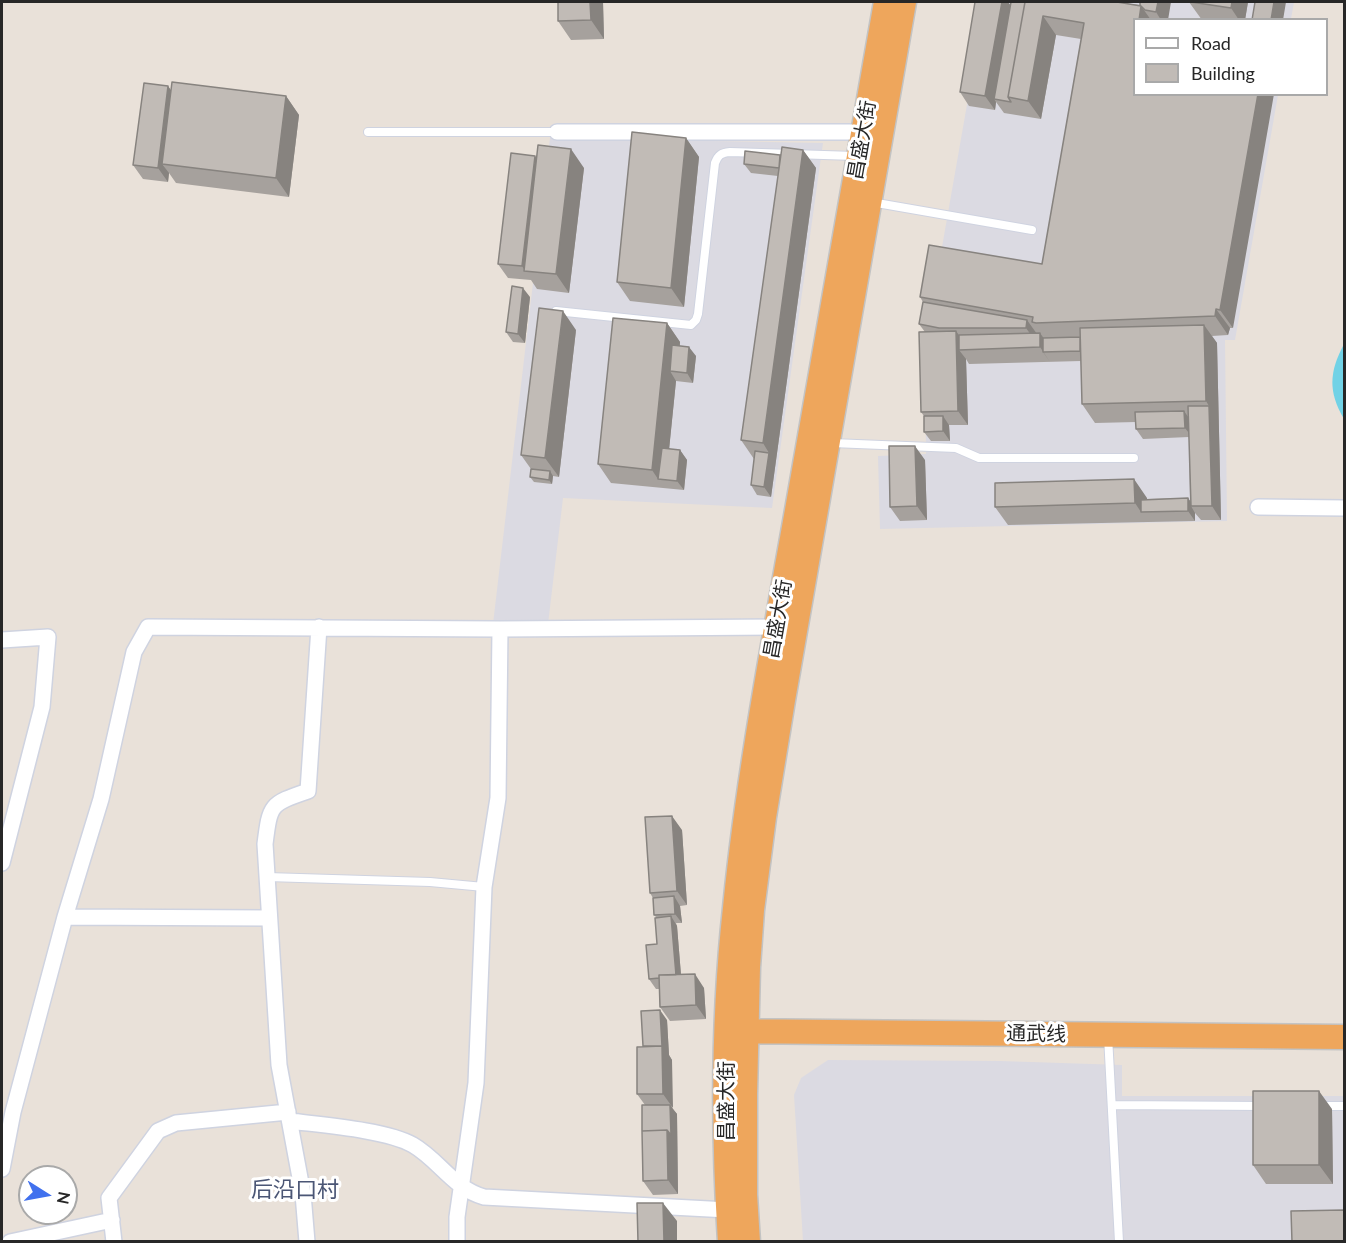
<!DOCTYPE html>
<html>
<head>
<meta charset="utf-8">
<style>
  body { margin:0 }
  #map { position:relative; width:1346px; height:1243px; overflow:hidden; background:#e9e1d9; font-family:Lato,sans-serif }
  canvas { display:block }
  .frame { position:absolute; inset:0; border:3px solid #272727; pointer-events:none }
  .legend { position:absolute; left:1133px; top:18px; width:195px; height:78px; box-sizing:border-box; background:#fff; border:2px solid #a9a9a9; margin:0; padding:8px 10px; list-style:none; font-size:18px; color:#272727 }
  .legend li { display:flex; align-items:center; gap:12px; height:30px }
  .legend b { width:30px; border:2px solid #a9a9a9 }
  .north { position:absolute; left:18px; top:1165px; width:60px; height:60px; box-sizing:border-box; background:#fff; border:2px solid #a9a9a9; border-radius:50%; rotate:101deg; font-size:16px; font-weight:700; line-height:24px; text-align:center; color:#272727 }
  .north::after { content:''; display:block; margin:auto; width:21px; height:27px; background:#4171ee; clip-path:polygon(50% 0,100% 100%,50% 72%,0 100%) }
</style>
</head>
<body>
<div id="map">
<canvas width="1346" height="1243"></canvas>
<div class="frame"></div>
<ul class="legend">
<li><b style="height:8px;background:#fff"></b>Road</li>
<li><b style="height:16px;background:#c1bbb6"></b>Building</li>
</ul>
<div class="north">N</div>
</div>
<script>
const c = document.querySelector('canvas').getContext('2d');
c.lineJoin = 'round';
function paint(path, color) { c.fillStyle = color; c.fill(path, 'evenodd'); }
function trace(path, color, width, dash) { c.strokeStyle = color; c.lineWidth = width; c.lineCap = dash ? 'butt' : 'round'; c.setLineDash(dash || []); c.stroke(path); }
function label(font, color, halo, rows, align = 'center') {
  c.font = font + ' Lato,"Noto Sans SC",sans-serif'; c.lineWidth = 6; c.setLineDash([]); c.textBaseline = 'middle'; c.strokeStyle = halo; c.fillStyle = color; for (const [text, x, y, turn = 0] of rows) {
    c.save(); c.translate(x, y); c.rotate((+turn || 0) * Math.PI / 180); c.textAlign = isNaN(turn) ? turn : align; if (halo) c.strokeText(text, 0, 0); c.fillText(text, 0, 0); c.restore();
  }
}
const industrial = new Path2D(`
  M985 2H1294L1291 19 1134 20V94L1278 95 1235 340H1225L1227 521 880 529 878 456 926 454 925 344Z
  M550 138 823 143 772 508 563 498 548 624H493Z
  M828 1060 1000 1061 1122 1065V1096H1344V1241H803L794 1095 801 1078Z`);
const water = new Path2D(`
  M1344 344V419C1328 392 1329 372 1344 344Z`);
const service = new Path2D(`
  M368 132H557
  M871 202 1032 230
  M556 311 691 325 696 320 698 314 715 163C718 155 721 153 730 152L855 156
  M832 443 956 448 979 458H1134
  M267 877 430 882 484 887
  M1108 1036 1119 1242
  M1112 1105 1263 1106
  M1320 1106H1344`);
const minor = new Path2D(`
  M557 132H863
  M1258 507 1344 508
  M2 640 48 637 42 707 2 863
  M65 917 269 918
  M290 1121C321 1125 387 1130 413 1145 439 1160 454 1189 484 1197L728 1210
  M2 1169 13 1112 65 917 101 799 134 652 148 627 500 629 777 627
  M10 1242 112 1220
  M114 1242 109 1198 158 1131 176 1123 288 1112
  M307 1242 303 1194 279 1065 265 844C270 804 270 804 308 791L319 627
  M457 1242V1217L476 1083 484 887 498 798 500 629`);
const trunk = new Path2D(`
  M732 1031 1344 1037
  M730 1242C723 1132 723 1017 735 908 748 777 773 646 796 516 826 345 856 173 886 2
  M748 1242 745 1195V1094L748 967 752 910 764 817 783 700 904 2`);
const wall = new Path2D(`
  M558 2H603L604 39 571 40 558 21Z
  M975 2H1008L1010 5 1011 2H1009H1123V3L1140 5V2L1168 20H1134L1233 328H1230L1228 335 1212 336 1217 343 1221 520H1201L1195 513V521L1008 525 995 507 1147 498V499L1188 498 1190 502 1189 437 1143 439 1136 429V422L1095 423 1082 404 1081 361 969 364 966 359 968 425H949L950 441H931L924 432V416L921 412 925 332 919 324 923 302 920 297 1042 264 1081 39 1056 35 1041 119 1004 113 996 102 995 110 969 106 960 92Z
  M1189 2H1248L1245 20H1202Z
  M168 86 171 91 286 96 299 115 289 197 176 183 169 173 168 182 143 179 133 165Z
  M686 138 699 157 684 307 630 301 617 282Z
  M803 150 816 168 771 497 757 495 751 485 754 459 741 440 778 176 751 173 744 164Z
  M537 159 584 168 569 293 537 289 531 280 508 278 498 264Z
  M530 297 525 343 513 342 506 332Z
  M667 323 680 342V346L696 356 693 383 676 381 669 449 680 450 687 460 684 490 611 483 598 464Z
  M576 330 559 477 553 476 552 484 534 482 530 477 531 469 521 455Z
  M925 460 927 520 900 521 890 507Z
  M682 830 687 905 680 906 682 923H676L677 926 681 975 704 988 706 1019 670 1021 660 1007 659 989H656L649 979 657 944 656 917 654 915 653 898 650 893Z
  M667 1020 669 1055 672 1060V1108L677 1114 678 1194 653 1195 643 1181 645 1105 637 1094 643 1046Z
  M1332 1109 1333 1184H1266L1253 1165Z`);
const shadedWall = new Path2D(`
  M590 2H603L604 39 591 20Z
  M1002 2H1008L1013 9 994 99 996 102 995 110 985 96Z
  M1158 2H1171L1168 20H1161L1156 12Z
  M1232 2H1248L1245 20H1239L1231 8Z
  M1274 2H1286L1283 20H1271Z
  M1141 6 1151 20H1139Z
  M1043 16 1056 35 1041 119 1028 101Z
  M168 86 178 100 162 164 169 173 168 182 158 168Z
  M1258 94H1274L1233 328 1220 310Z
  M286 96 299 115 289 197 276 178Z
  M686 138 699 157 684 307 671 288Z
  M571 149 584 168 569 293 556 274Z
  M803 150 816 168 771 497 764 487 769 453 763 443Z
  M535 156 545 170 525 271 522 266Z
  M523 288 530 297 525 343 518 334Z
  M1216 309 1230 328 1228 335 1215 316Z
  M563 311 576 330 559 477 545 458Z
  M1027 320 1037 334 1036 342 1026 328Z
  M667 323 680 342 677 372 670 371 676 381 666 480 658 479 652 470Z
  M1204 325 1217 343 1221 520 1212 506 1209 406 1206 401Z
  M956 331 966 345 959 350 966 359 968 425 958 411Z
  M1040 333 1050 347 1043 352 1050 362 1040 347Z
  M689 347 696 356 693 383 687 373Z
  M1184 411 1191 421 1192 437 1185 428Z
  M943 416 949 425 950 441 943 431Z
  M915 446 925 460 927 520 917 506Z
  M680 450 687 460 684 490 677 481Z
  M550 471 553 476 552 484 549 480Z
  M1134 479 1147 498 1148 512H1141L1135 503Z
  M1188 498 1194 506H1191L1195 513V521L1188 511Z
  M672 816 682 830 687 905 677 891Z
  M674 896 680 906 682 923 675 914Z
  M671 916 677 926 682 987 676 977Z
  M695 974 704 988 706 1019 696 1005Z
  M660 1010 667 1020 669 1055 672 1060 673 1108 663 1094Z
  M1319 1091 1332 1109 1333 1184 1319 1165Z
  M670 1105 677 1114 678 1194 668 1180 667 1130Z
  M663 1203 677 1221V1242H664Z`);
const building = new Path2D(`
  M558 2H590L591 20 558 21Z
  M975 2H1002L985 96 960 92Z
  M1011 2H1025L1008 97 1011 102 994 99Z
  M1025 2H1117L1141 6 1139 20H1134V94H1258L1220 310 1216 309 1215 316 1036 323 1032 322 1033 317 920 297 929 245 1042 264 1084 23 1043 16 1028 101 1008 97Z
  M1140 2H1158L1156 12 1145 10 1140 5Z
  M1191 2H1232L1231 8Z
  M1255 2H1274L1271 20H1252Z
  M172 82 286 96 276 178 162 164Z
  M144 83 168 86 158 168 133 165Z
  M632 132 686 138 671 288 617 282Z
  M538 145 571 149 556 274 524 271Z
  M782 147 803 150 763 443 741 440Z
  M745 151 780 155 779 168 744 164Z
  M511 153 535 156 522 266 498 264Z
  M512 286 523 288 518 334 506 332Z
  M923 302 1027 320 1026 328H939L919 324Z
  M539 308 563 311 545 458 521 455Z
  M613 318 667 323 652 470 598 464Z
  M1204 325 1206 401 1082 404 1080 328Z
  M956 331 958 411 921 412 919 332Z
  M1040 333V347L959 350V335Z
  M1080 337V351L1043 352V338Z
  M672 345 689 347 687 373 670 371Z
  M1188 406H1209L1212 506H1191Z
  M1184 411 1185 428 1136 429 1135 412Z
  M924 416H943V431L924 432Z
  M889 446H915L917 506 890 507Z
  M662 448 680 450 677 481 658 479Z
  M755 451 769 453 764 487 751 485Z
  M531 469 550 471 549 480 530 477Z
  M1134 479 1135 503 995 507V483Z
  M1188 498V511L1141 512V500Z
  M672 816 677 891 650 893 645 817Z
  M674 896 675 914 654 915 653 898Z
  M671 916 676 975H659V978L649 979 646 945 657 944 655 918Z
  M695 974 696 1005 660 1007 659 975Z
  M660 1010 662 1046H643L641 1011Z
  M662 1046 663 1094H637V1047Z
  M1253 1091H1319V1165H1253Z
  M642 1105H670L671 1135 667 1130 642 1131Z
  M667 1130 668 1180 643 1181 642 1131Z
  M637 1203H663L664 1242H638Z
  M1344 1210V1242H1292L1291 1211Z`);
const streetNames = [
  ["昌盛大街",862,140,-80],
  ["昌盛大街",778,619,-80],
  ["通武线",1036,1034,1],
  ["昌盛大街",727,1101,-90]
];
const quarterNames = [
  ["后沿口村",295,1190]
];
paint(industrial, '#dbdae2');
paint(water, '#71d2e6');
trace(service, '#cfd3e0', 10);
trace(minor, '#cfd3e0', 18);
trace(trunk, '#c3c3c3', 27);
trace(service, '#fff', 8);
trace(minor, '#fff', 15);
trace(trunk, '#eea65c', 24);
paint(wall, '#a6a19d');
paint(shadedWall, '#87837f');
paint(building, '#c1bbb6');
trace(building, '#87837f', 1.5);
label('20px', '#272727', '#fff', streetNames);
label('22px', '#4b5675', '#fff', quarterNames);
</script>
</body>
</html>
